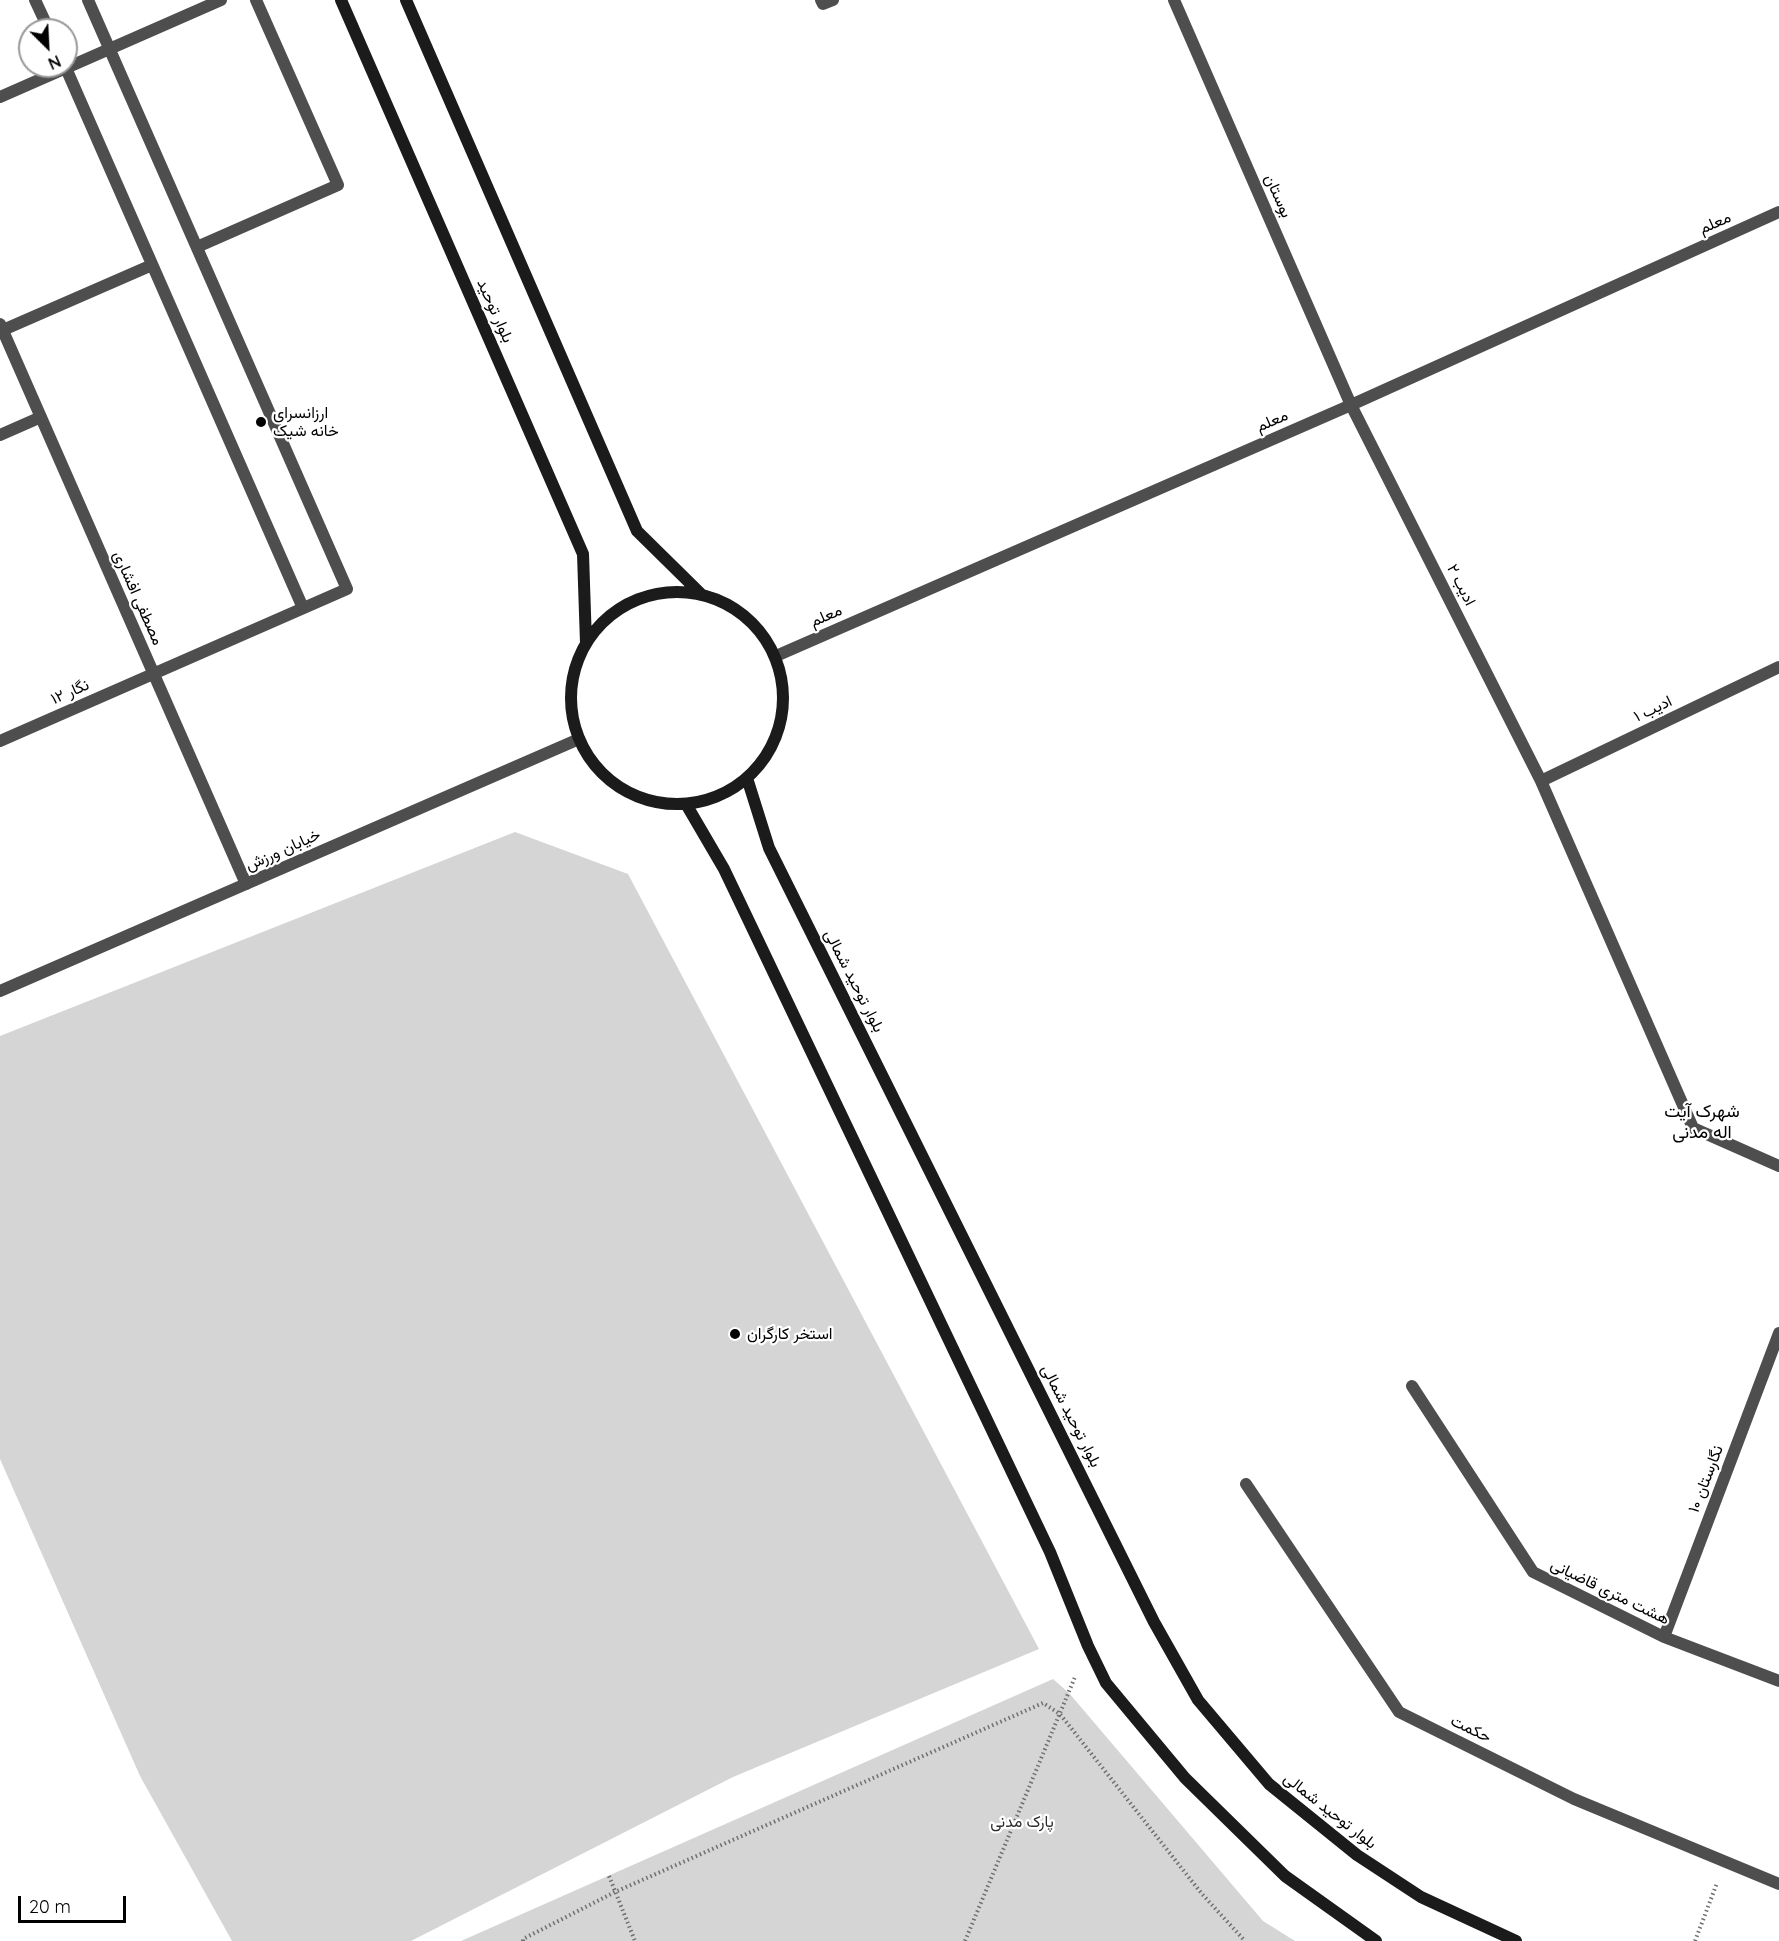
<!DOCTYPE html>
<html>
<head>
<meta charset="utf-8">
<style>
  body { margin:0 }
  #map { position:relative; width:1779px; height:1941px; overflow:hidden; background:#fff; font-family:Quicksand,sans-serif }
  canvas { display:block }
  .north { position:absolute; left:18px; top:18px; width:60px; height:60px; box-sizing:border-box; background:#fff; border:2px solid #999; border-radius:50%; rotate:156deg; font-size:16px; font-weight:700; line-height:24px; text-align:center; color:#000 }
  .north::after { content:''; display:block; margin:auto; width:21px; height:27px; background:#000; clip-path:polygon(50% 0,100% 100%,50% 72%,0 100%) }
  .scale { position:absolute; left:18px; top:1896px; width:108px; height:27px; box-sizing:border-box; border:3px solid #000; border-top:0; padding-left:8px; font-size:18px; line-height:21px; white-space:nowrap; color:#000; -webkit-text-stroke:4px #fff; paint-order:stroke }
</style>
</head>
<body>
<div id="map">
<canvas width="1779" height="1941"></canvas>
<div class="north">N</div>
<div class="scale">20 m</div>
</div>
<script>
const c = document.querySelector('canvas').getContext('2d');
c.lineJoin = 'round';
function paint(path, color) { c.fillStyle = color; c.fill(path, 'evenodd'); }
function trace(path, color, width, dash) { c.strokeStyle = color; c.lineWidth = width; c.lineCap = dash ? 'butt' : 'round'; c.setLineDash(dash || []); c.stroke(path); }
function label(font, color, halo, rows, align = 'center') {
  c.font = font + ' Quicksand,Vazirmatn,sans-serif'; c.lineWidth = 4.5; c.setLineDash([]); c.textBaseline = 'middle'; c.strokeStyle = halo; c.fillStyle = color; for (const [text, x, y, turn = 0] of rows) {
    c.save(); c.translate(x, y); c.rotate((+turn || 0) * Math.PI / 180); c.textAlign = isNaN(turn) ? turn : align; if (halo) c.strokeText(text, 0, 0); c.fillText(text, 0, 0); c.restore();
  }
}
const green = new Path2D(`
  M515 832 628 874 1039 1649 733 1777 411 1941H232L140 1776 0 1459V1036Z
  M1053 1679 1069 1693 1263 1921 1295 1941H461Z`);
const path = new Path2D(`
  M609 1876 635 1941
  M523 1941V1939L615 1892 1043 1703 1060 1714 1202 1894 1245 1941
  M965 1941 1075 1677
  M1695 1941 1717 1883`);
const minor = new Path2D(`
  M35 0 49 30
  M821 0 823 4 833 0
  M1174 0 1351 405 1541 781 1693 1128 1779 1166
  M65 66 303 608
  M0 97 221 0
  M197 247 338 185 256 0
  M0 324 246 884
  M3 330 152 265
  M0 435 41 417
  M0 741 347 589 88 0
  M1541 781 1779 667
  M1412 1386 1533 1572 1664 1637 1779 1681
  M1246 1484 1399 1712 1574 1799 1779 1884
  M1664 1637 1779 1333`);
const tertiary = new Path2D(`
  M776 656 1351 405 1779 212
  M0 991 579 739`);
const secondary = new Path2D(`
  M341 0 583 554 586 643
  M406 0 637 531 702 595
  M571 698a106 106 0 1 1 212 0a106 106 0 1 1-212 0Z
  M747 778 769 848 1154 1622 1198 1700 1269 1784 1357 1855 1421 1897 1516 1941
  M686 804 724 869 1050 1552 1088 1646 1106 1683 1185 1778 1285 1876 1376 1941`);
const markers = [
  [261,422,6,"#000"],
  [735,1334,6,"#000"]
];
const streetNames = [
  ["بوستان",1278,196,66],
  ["معلم",1715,223,-24],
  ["بلوار توحید",495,311,66],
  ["معلم",1272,421,-24],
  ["ادیب ۲",1461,585,63],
  ["مصطفی افشاری",138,598,66],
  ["معلم",826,616,-24],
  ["نگار ۱۲",70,692,-24],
  ["ادیب ۱",1653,709,-26],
  ["خیابان ورزش",283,850,-24],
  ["بلوار توحید شمالی",854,981,63],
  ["بلوار توحید شمالی",1071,1416,63],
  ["نگارستان ۱۰",1706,1479,-69],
  ["هشت متری قاضیانی",1610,1592,26],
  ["حکمت",1471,1729,26],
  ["بلوار توحید شمالی",1330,1811,38]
];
const poiNames = [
  ["ارزانسرای",273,413],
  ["خانه شیک",273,431],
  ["استخر کارگران",747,1334]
];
const parkNames = [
  ["پارک مدنی",1022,1822]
];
const neighbourhoodNames = [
  ["شهرک آیت",1702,1112],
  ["اله مدنی",1702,1133]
];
paint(green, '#d5d5d5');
trace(path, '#707070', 4, [1.5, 3]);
trace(minor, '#4e4e4e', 12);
trace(tertiary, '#4e4e4e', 12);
trace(secondary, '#1b1b1b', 12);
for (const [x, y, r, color] of markers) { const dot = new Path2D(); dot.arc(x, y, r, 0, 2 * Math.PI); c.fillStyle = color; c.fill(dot); trace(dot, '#fff', 2); }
label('16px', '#000', '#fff', streetNames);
label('16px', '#000', '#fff', poiNames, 'left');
label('16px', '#2c2c2c', '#fff', parkNames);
label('18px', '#000', '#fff', neighbourhoodNames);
</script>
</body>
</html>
